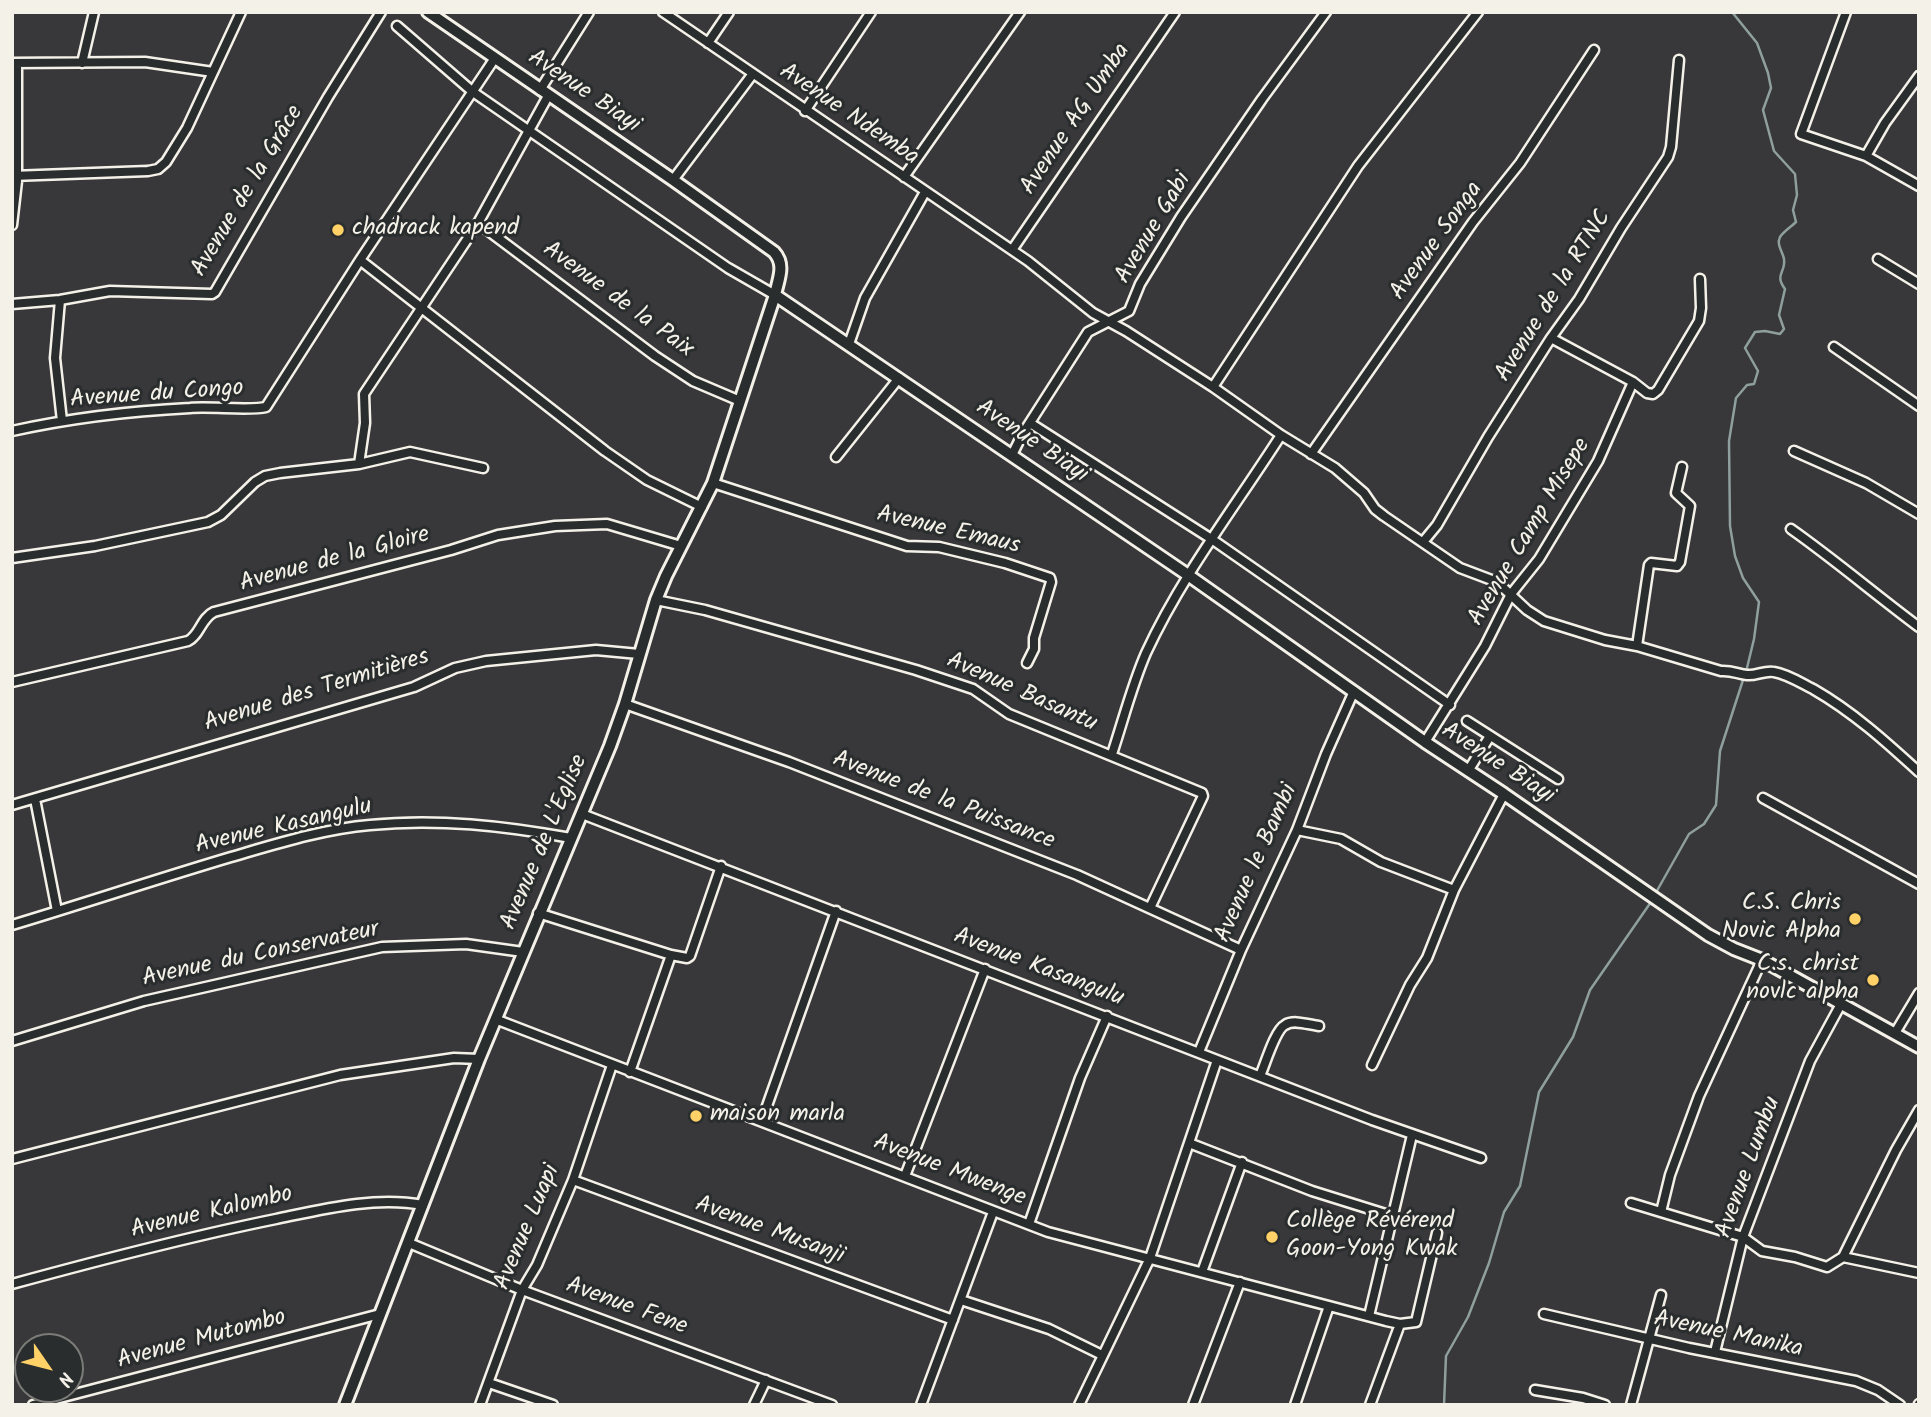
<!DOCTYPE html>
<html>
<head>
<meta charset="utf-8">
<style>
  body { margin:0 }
  #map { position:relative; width:1931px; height:1417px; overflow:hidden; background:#38373a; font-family:Kalam,sans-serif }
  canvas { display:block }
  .frame { position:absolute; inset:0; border:14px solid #f4f1e8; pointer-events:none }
  .north { position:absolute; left:14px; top:1333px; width:70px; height:70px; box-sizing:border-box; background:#2a2d2e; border:2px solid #7b7b78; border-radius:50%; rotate:125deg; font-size:19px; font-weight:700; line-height:28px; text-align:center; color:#f4f1e8 }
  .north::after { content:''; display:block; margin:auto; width:24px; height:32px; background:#ffd166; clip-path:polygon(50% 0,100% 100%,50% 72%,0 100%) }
</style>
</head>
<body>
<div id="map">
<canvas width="1931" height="1417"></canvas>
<div class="frame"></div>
<div class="north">N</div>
</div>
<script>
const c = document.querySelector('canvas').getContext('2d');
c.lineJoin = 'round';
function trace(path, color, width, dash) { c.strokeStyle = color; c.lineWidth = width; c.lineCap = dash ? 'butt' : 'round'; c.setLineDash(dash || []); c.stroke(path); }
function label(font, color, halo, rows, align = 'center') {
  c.font = font + ' Kalam,sans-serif'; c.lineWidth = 6; c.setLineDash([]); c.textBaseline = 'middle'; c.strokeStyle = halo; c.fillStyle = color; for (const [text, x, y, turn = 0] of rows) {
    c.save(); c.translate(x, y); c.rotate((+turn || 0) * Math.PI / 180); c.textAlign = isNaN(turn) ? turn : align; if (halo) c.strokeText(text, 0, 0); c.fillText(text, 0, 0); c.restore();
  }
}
const stream = new Path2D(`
  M1732 12 1757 43 1768 73 1771 88 1763 110 1774 151 1795 174 1797 195 1793 210 1796 222C1792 226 1783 232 1780 237 1776 245 1783 252 1784 259 1786 273 1774 274 1785 289L1779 315 1784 329 1780 334 1765 331 1755 332 1745 348 1758 371 1754 384 1747 385 1736 398 1729 441 1730 526 1735 556 1743 578 1759 602 1754 639 1746 672
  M1654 896 1689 834 1704 824 1716 805 1720 751 1744 677
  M1444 1405 1446 1356 1468 1317 1489 1263 1504 1212 1520 1186 1539 1092 1573 1037 1590 990 1651 902`);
const street = new Path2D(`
  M663 12 1028 261 1093 313 1126 331 1213 387 1281 435 1335 468 1364 493 1375 509 1384 516 1460 568 1497 582 1527 610 1544 621 1605 640 1637 646 1721 671C1731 670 1738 674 1747 675 1756 676 1765 670 1774 672 1787 674 1801 683 1813 689 1853 712 1885 741 1919 772
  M1846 12 1801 134 1866 156 1919 186
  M397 26 473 92 728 268 775 295
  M708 43 729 12
  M12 63 145 62 213 72
  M82 63 94 12
  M540 90 589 12
  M805 111 871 12
  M1866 156 1885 123 1919 76
  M12 176 148 171 158 169 166 162 187 128 241 12
  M904 177 1020 12
  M673 180 752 75
  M478 223 655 356 693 381 740 401
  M12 225 17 181V63
  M1012 250 1175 12
  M1878 259 1919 284
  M360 260 605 451 647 480 702 507
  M60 300 55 358 62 421
  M12 304 60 300 110 291 212 294 215 292 328 97 381 12
  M849 344 865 298 925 192
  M1834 347 1919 406
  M1633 382 1647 393 1653 394 1658 390 1699 321 1701 308 1700 279
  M1213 387 1358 166 1478 12
  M1030 423 1213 540 1450 705
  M12 431C71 418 130 411 190 408 210 406 250 411 266 407L360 260 495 58
  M1794 451 1866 483 1919 514
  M1311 454 1473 222 1520 163 1594 50
  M1012 455 1022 435 1088 332 1129 311 1140 284 1181 217 1262 99 1326 12
  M836 457 899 378
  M359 464 365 423 364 394 478 223 548 96
  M713 483 907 546 939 547 1005 563 1050 578 1051 582 1034 638V649L1027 663
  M1791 529C1835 560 1876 595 1919 627
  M1423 542 1437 525 1488 437 1551 338 1579 299 1621 228 1668 157 1671 147 1679 60
  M12 558 95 546 208 522 221 515 255 482 265 476 280 473 359 464 410 452 483 468
  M656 600 705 610 916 670 973 689 1009 714 1202 793 1203 796 1150 908
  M1637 646 1649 565 1651 563 1677 566 1680 562 1690 506 1676 493 1682 467
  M12 682 188 641C200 635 201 618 214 612L451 550 498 535 555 526 607 524 681 546
  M625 704 789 762 1077 875 1241 950
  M1467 721 1558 779
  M1425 742 1485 646 1511 594 1539 559 1598 461 1633 382 1551 338
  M1112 754C1123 721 1132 685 1146 653 1182 575 1235 507 1281 435
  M1468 771 1490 736
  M1763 798 1919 884
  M35 799 57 911
  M12 805 414 687 455 668 486 661 596 650 639 654
  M582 814 1372 1120 1481 1158
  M1297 830 1341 839 1381 862 1454 890
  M538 913 671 955
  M12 925C85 903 157 879 231 857 276 844 323 829 370 825 437 818 505 826 571 838
  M495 1019 1048 1232 1386 1321 1400 1324 1416 1322 1437 1233
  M1895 1033 1919 993
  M12 1041 144 1001 382 947 466 944 523 952
  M1199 1052 1241 950 1297 830 1326 754 1354 691
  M1372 1065 1410 985 1427 958 1454 890 1504 794
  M630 1072 671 955 687 958 690 956 721 866
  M1260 1076C1265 1065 1275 1030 1285 1025 1294 1019 1309 1025 1319 1026
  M762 1120 836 911
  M1189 1143 1312 1191 1392 1216
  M12 1159 340 1075 454 1058 479 1059
  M905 1176 985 969
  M573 1180 953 1320
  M1631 1203 1743 1237 1762 1251 1795 1257 1827 1267 1843 1257 1896 1150 1919 1110
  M1661 1212 1670 1175 1699 1096 1762 960
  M1029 1224 1080 1078 1107 1016
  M409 1243 522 1290 832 1405
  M1843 1257 1919 1273
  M1202 1272 1242 1162
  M12 1284C100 1260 187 1237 276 1219 324 1209 375 1196 423 1205
  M961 1300 1049 1329 1102 1355
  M1544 1314 1689 1348 1856 1381 1878 1390 1900 1405
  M1369 1316 1412 1135
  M1715 1352 1743 1237 1810 1061 1841 1004
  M489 1383 553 1405
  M1535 1390 1583 1398 1605 1405
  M33 1405 380 1314
  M480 1405 522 1290 537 1265 573 1180 612 1065
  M754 1405 766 1380
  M921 1405 993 1212
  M1079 1405 1150 1258 1217 1060
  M1193 1405 1240 1282
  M1295 1405 1329 1306
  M1370 1405 1400 1324
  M1631 1405 1661 1295
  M1919 1405V1404`);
const secondary = new Path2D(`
  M775 295 1188 575 1425 742 1504 794 1708 935 1734 949 1762 960 1919 1047
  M345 1405 479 1059 610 746 625 704 656 600 666 576 713 483 775 295C778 280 786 265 774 252L673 180 428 12`);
const markers = [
  [338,230,7,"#ffd166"],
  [1855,919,7,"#ffd166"],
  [1873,980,7,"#ffd166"],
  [696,1116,7,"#ffd166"],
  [1272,1237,7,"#ffd166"]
];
const streetNames = [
  ["Avenue Biayi",583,93,34],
  ["Avenue Ndemba",848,116,34],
  ["Avenue AG Umba",1077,120,-56],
  ["Avenue de la Grâce",249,192,-59],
  ["Avenue Gabi",1155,229,-59],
  ["Avenue Songa",1438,242,-54],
  ["Avenue de la RTNC",1555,297,-58],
  ["Avenue de la Paix",617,301,36],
  ["Avenue du Congo",157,396,-4],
  ["Avenue Biayi",1031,443,34],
  ["Avenue Emaus",948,532,13],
  ["Avenue Camp Misepe",1531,533,-59],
  ["Avenue de la Gloire",335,561,-15],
  ["Avenue des Termitières",317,692,-17],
  ["Avenue Basantu",1021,694,24],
  ["Avenue Biayi",1497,765,33],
  ["Avenue de la Puissance",943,802,21],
  ["Avenue Kasangulu",284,828,-13],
  ["Avenue de L'Eglise",546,843,-67],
  ["Avenue le Bambi",1258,864,-66],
  ["Avenue du Conservateur",261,956,-12],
  ["Avenue Kasangulu",1038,969,21],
  ["Avenue Lumbu",1750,1168,-70],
  ["Avenue Mwenge",949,1172,21],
  ["Avenue Kalombo",212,1214,-13],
  ["Avenue Luapi",529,1228,-67],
  ["Avenue Musanji",769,1232,20],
  ["Avenue Fene",626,1308,20],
  ["Avenue Manika",1728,1336,12],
  ["Avenue Mutombo",202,1341,-15]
];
const poiNames = [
  ["chadrack kapend",352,230],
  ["C.S. Chris",1841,905,"right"],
  ["Novic Alpha",1841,933,"right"],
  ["C.s. christ",1859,966,"right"],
  ["novlc alpha",1859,994,"right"],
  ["maison marla",710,1116],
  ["Collège Révérend",1286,1223],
  ["Goon-Yong Kwak",1286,1251]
];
trace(stream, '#8e9f9e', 2.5);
trace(street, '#f4f1e8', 13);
trace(secondary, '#f4f1e8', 16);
trace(street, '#2a2d2e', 8);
trace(secondary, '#2a2d2e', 10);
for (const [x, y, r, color] of markers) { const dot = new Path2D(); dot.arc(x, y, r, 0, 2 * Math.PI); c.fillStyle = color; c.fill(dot); trace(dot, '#2a2d2e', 2.5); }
label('24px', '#f4f1e8', '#2a2d2e', streetNames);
label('24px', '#f4f1e8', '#2a2d2e', poiNames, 'left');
</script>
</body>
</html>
